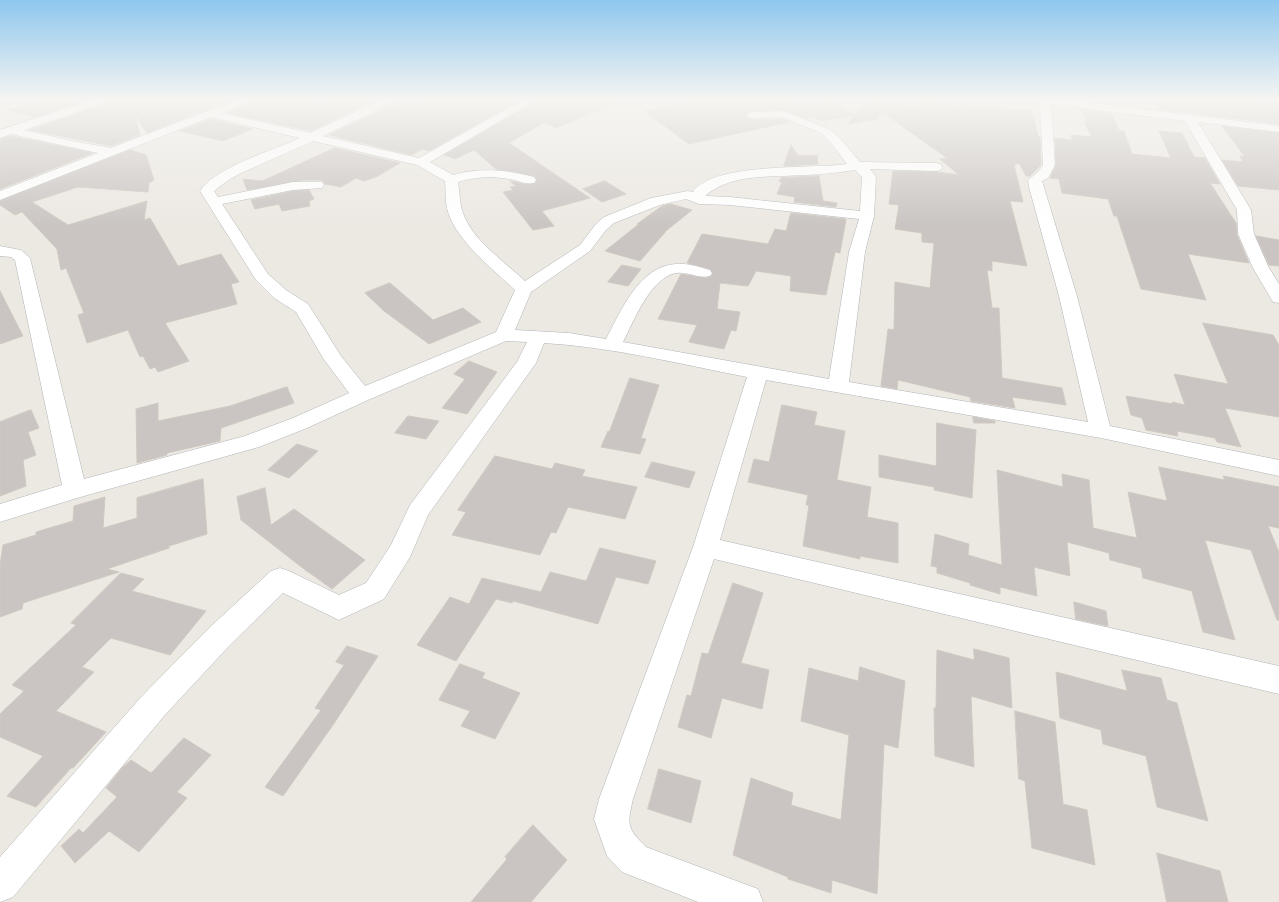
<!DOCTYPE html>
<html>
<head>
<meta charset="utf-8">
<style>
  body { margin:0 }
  canvas { display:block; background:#ece8e2 }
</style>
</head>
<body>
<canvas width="1279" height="902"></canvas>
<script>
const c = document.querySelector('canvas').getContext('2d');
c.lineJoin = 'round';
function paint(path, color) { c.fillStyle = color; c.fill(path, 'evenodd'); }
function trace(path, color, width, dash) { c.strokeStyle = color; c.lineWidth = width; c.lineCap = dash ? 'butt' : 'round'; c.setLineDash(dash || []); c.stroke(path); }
const building = new Path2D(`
  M40 100H87L36 117 8 110Z
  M109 100H232L147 133 135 115 140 135 111 146 30 130 107 103Z
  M252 100H299L319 105 331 100H354L370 103 311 131 227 113 251 103Z
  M425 100H520L429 151 422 149 412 155 329 135 387 107 395 108 410 101 424 104Z
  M537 100H623L556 128 545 122 509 143 590 198 542 211 554 226 533 230 503 192 513 190 510 187 516 186 510 181 524 184H534L537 181 535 176 496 169 474 150 455 159 444 155Z
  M695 100H794L795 105 828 100 855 115 866 101 865 100 915 107 918 100 961 106V104L1032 111 1038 136 1040 137 1041 165 1030 176H1026L1019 163 1014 165 1023 202 1010 201 1027 266 992 261V271L987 270 992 308H999L1002 378 1062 388 1066 405 1012 397 1015 408 971 401 970 397 898 380 897 389 881 386 888 329 894 330 895 282 930 288 934 243 922 242V233L895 229 899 205 889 204 893 171 938 172 959 175 940 159 947 158 882 112 877 119 848 124 855 115 820 121 813 116 805 118 783 110H752L745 116 752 120 782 119 789 122 689 144 644 111Z
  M1159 100H1239L1269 103 1271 105 1279 106V124L1158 109Z
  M1081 109 1111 113 1119 130 1124 131 1132 154 1171 158 1159 131 1182 133 1194 157 1205 158 1220 184 1210 183 1236 223 1237 235 1249 263 1188 254 1206 300 1141 289 1117 216H1114L1108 199 1062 193 1059 179 1050 178 1056 165 1055 138 1072 140 1071 135 1092 137 1084 122H1087Z
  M211 119 253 129 223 141 180 131Z
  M1222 126 1279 133V190L1238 186 1222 160 1243 162 1240 156 1245 157Z
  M11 136 93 153 0 189V139Z
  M791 145 798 156 817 155 818 164 784 166Z
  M335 148 400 163 376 177 364 181 356 178 341 187 325 184 322 180H304L247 190 243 179 262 181Z
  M130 150 146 155 154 180 149 183 148 192 78 187 32 202 68 225 147 201 144 220 150 218 178 266 221 254 239 282 231 284 237 304 165 323 189 361 158 372 155 367 150 369 143 356 140 357 128 330 87 343 78 315 84 313 66 268 61 270 57 249 22 212 15 215 0 205V201Z
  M819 176 823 201 837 203 836 207 794 202 795 197 777 194 782 182 779 181 781 178Z
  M605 181 626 194 602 202 583 189Z
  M309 190 314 199 309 201 310 206 282 211 279 204 255 209 251 200 293 191Z
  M671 204 692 210 667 230 640 261 605 251 639 224H637L662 206Z
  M791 213 846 219 840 253 835 252 826 295 790 291 791 276 756 271 748 286 720 283 717 309 740 312 736 331 731 330 724 349 689 342 697 325 658 319 681 274 706 278 710 277 713 274 710 269 687 263 702 234 768 244 775 229 786 231Z
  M1256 236 1279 240V266L1269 265Z
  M622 265 641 269 628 286 608 282Z
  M390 283 433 320 463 308 481 322 429 344 384 311 365 293Z
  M0 291 23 336 0 344Z
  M1203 323 1273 335 1279 345V417L1225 408 1241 447 1217 442 1215 438 1177 431 1178 436 1146 430 1142 418 1131 415 1126 396 1173 404 1172 402 1185 405 1174 374 1228 384Z
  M469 361 497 372 467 414 442 408 465 379 454 374Z
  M630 378 659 385 641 438 646 439 640 454 601 447 608 431 609 432Z
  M287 387 294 403 221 428 220 441 167 453V455L137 463 136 409 158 403V421L230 406Z
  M782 405 817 412 814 425 845 431 837 480 871 487 867 517 898 523V563L860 556V559L803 546 809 505H806L808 495 748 482 754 459 769 462Z
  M31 410 39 428 28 432 36 455 23 460 26 486 0 496V422Z
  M408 416 439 421 426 439 395 433Z
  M973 417 995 421V423H974Z
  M937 423 976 430 972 498 934 490V487L879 477V455L936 466Z
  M297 444 318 451 289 478 268 470Z
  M495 456 552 469 555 463 585 470 582 476 637 487 625 519 568 507 556 533 551 532 540 555 452 535 466 512 458 510Z
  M652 462 695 472 689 488 645 477Z
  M1159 467 1225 480 1223 476 1279 487V528L1268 526 1279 552V620H1277L1251 550 1205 540 1235 640 1203 632 1192 591 1143 578 1141 568 1110 560 1109 553 1067 542 1070 576 1034 567 1037 596 1000 587V594L970 585V583L937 573V567L931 566 935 534 969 544 968 555 1002 565 997 470 1063 487 1062 474 1089 480 1093 528 1137 538 1128 492 1167 501Z
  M203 479 207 534 169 546V548L107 569 119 572 23 603 22 609 0 617V565L3 545 36 535V532L73 521 74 506 105 497 103 528 137 518V498Z
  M265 488 271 525 294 509 365 560 332 589 304 569 241 520 237 497Z
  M600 548 656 561 648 584 616 577 598 624 513 601 512 603 496 599 456 661 417 645 450 597 469 604 482 578 541 592 550 572 586 581Z
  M121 573 144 579 132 591 206 611 170 655 111 638 82 667 94 672 56 711 106 732 73 768H71L36 807 7 796 43 756 0 737V714L24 691 12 685 76 625 71 623Z
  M733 583 763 593 741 663 769 670 762 709 722 698 711 738 678 727 687 695 691 696 702 653 708 654Z
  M1074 602 1106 611 1108 626 1076 619Z
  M347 646 378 656 335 722 283 796 265 787 321 710 315 708 344 665 336 662Z
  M974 649 1009 658 1012 708 971 696 974 767 935 756 934 708H936L937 650 974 660Z
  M460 664 485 673 482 678 520 693 495 739 461 726 470 711 439 700Z
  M860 667 905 681 898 748 884 744 877 894 832 880 831 893 788 879V877L733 855 751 778 793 793 791 805 841 820 849 735 801 721 809 668 858 681Z
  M1122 670 1161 678 1167 700 1177 703 1208 821 1157 807 1146 756 1103 744 1101 730 1060 718 1056 672 1127 691Z
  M1015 711 1055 722 1063 804 1087 810 1095 865 1032 848 1025 781 1019 779Z
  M184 738 211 755 177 792 187 798 139 852 109 831 75 863 61 846 79 829 83 833 117 797 106 788 122 768 131 760 151 773Z
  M659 769 701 781 691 823 648 809Z
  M533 825 567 860 531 902H471L507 859 505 857Z
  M1157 853 1220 871 1228 902H1167Z`);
const minor = new Path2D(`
  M92 100H108L107 102 24 130 72 141 111 148 236 100H251L250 102 222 113 310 133 380 100H394L393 102 323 136 419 158 523 100H536L430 162 453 175C481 167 506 170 534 177L536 180 534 183C525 185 517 180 509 179 491 176 475 177 458 182 460 192 459 203 463 213 473 241 504 261 525 281L580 245 596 224 604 217 651 198 688 191 693 192C713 162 812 169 847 164L831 143 821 133 782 117 752 118 746 115 752 112 783 111 829 129 839 137 860 162 936 163 941 164 942 167 941 170 936 171 870 169 876 177 874 216 865 252 849 382 1088 422 1059 296 1029 187 1028 180 1038 172 1043 165 1040 103 1037 100H1070L1279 126V132L1198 122 1251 210 1254 234 1269 268 1279 284V303L1273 302 1253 268 1238 234 1237 210 1185 121 1051 104 1055 165 1048 178 1042 181 1077 296 1110 426 1279 460V476L1101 438 766 380 720 540 1279 666V694L714 559 633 799C627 825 627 828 646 847L758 889 763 902H698L622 872 607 856 594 819 599 799 693 547 747 377C680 364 612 347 544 343L536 363 428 515 410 557 384 599 339 620 283 593 229 646 164 716 13 897 0 902V857L142 696 209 628 271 571 280 568 289 571 339 595 366 583 391 545 410 505 517 362 527 342 506 341 368 400 307 428 259 447 77 498 0 522V504L62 485 15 260 11 257 0 256V246L21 250 30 258 84 479 245 436 293 418 349 393 323 358 296 312 274 298 256 280 200 191C217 166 272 151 300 138L211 117 0 200V191L98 153 11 134 0 138V130ZM313 141 417 165 445 181C446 192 445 203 448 212 458 243 493 269 515 290L496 332 365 386 341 356 308 304 286 290 268 274 222 204 293 190 322 188 324 185 322 182H293L218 197 214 191 227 181 239 174ZM855 170 862 177 860 211 730 197 706 196 707 194C730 177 756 177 784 176 808 175 831 174 855 170ZM686 199 699 204 730 205 859 219 849 252 829 379 623 342C634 321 650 278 676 273 688 271 698 279 710 276L712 273 710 270C699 267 687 263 676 264 639 266 621 311 606 339L569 333 515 330 531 292 590 251 606 230 614 223 660 205Z`);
paint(building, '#cac5c2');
trace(building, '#d0c9c1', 1);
trace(minor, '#b0b4b7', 1);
paint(minor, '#fff');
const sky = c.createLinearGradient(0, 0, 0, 226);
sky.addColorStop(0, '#8ec7ee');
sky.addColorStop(0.44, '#f6f5f2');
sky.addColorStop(1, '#f6f5f200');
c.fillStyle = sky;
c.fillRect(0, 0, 1279, 226);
</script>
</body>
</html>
